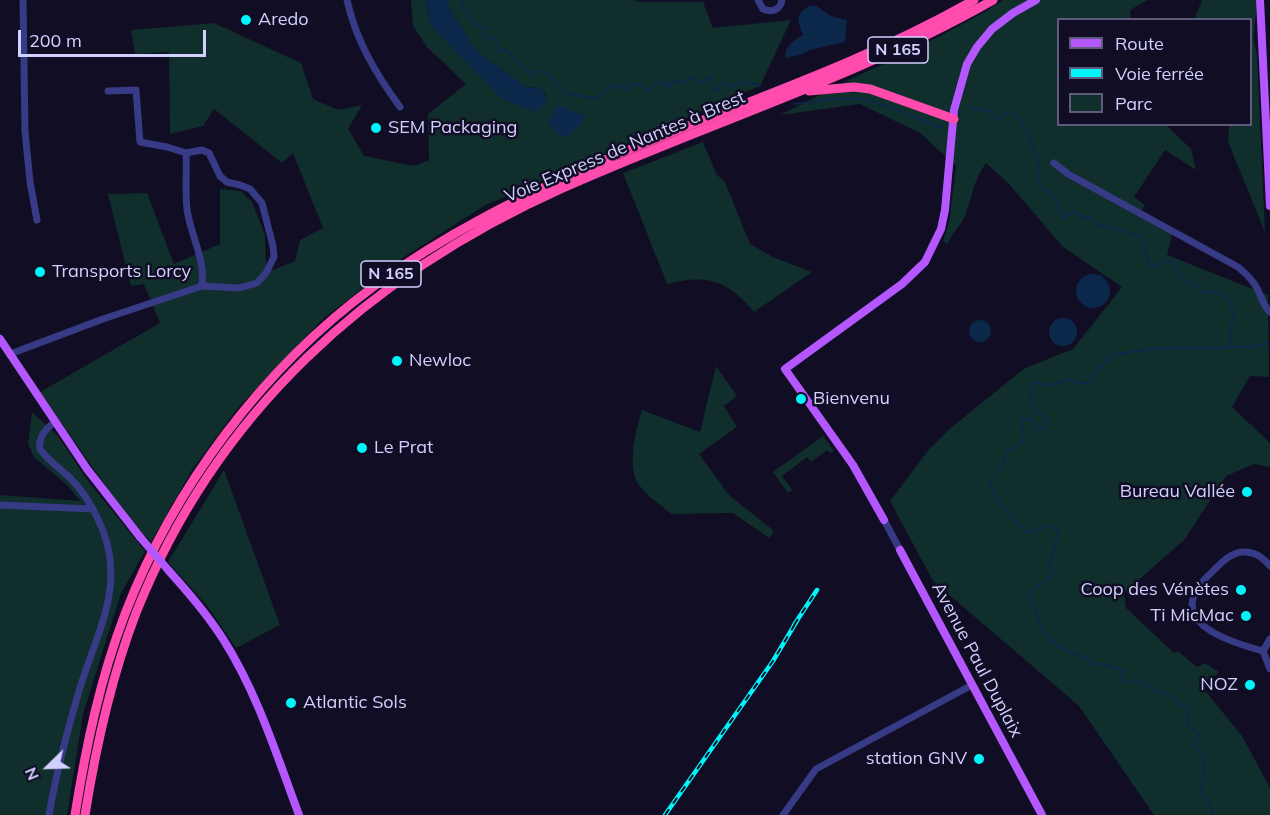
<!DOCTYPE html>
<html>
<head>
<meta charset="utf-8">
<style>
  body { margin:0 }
  #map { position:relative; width:1270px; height:815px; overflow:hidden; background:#100d24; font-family:Mulish,sans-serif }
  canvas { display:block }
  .legend { position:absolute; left:1057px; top:18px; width:195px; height:108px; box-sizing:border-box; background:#100d24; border:2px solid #5e5b7c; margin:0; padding:8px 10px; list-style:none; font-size:18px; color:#d2d0ff }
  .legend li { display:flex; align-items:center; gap:12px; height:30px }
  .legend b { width:30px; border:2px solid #5e5b7c }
  .north { position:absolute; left:18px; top:737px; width:60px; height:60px; -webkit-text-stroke:4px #100d24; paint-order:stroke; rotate:247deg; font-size:16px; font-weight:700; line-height:24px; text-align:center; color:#d2d0ff }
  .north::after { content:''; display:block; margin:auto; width:21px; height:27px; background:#d2d0ff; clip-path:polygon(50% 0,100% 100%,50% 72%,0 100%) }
  .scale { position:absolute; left:18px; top:30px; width:188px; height:27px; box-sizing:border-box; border:3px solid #d2d0ff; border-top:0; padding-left:8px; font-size:18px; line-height:21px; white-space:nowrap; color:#d2d0ff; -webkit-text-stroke:4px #100d24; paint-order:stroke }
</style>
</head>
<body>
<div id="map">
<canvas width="1270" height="815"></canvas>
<ul class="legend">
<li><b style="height:8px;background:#b457ff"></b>Route</li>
<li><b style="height:8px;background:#00f4fb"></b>Voie ferrée</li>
<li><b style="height:16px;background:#102e2b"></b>Parc</li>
</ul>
<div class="north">N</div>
<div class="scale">200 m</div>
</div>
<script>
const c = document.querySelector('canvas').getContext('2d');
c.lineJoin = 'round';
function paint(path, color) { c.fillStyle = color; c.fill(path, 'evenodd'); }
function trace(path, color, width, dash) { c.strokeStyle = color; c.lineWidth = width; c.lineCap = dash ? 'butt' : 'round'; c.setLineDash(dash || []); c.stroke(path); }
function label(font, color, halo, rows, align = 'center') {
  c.font = font + ' Mulish,sans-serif'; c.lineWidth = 5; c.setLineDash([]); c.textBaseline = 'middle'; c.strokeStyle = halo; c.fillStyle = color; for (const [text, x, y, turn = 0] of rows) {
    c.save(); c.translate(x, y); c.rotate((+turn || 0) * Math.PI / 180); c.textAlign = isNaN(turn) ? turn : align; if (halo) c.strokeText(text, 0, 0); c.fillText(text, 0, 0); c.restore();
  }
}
const green = new Path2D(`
  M411 0H426L430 24 546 101V94L540 87 527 88 475 50 448 6V0H635L640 2H703L713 28 791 20 760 86 484 206 404 257 324 318 237 409 192 470 151 542 127 517 40 392 160 323 144 284 131 286 108 194 147 193 174 264 220 244V189L241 191 252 202 265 235 266 265 273 270 295 261 300 240 323 228 293 153 282 163 214 109 203 126 170 134 169 52 135 54 131 30 214 23 301 63 313 99 338 110 362 105 348 129 364 156 414 166 429 160 428 114 466 84 427 47 413 26Z
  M1003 0H1148L1130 10 1131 19 1058 20V124L1166 125 1191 149 1196 170 1165 150 1134 197 1145 205 1138 216 1172 234 1167 255 1268 295 1269 377 1250 376 1232 407 1270 443V467L1254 464 1226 476 1185 539 1124 593 1126 608 1174 653 1178 651 1197 667 1205 663 1219 672 1203 688 1242 736 1270 788V815H1154L1079 706 933 581 890 501 930 448 953 426 1025 368 1073 349 1122 287 1063 247 1009 184 986 163C972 183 973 196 965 216 961 226 951 233 948 244L943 241 949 223 956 166 920 133 860 104 780 115 857 76 906 54 983 13Z
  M1202 0H1256C1258 19 1250 32 1257 54L1265 232 1228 142 1229 125 1250 124V20H1194Z
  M703 142 717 175 725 182 750 244 773 257 812 272 754 312C728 280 706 274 667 284L623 173Z
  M716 366 737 396 724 406 737 427 699 454 729 495 774 531 769 538 733 513 671 514C661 505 647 496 639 485 626 467 636 429 642 410L700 432Z
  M32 412 58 436 88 481 145 551 121 593 83 714 67 815H0V495L80 501 67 485 34 457 28 444Z
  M823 436 834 451 830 453 827 450 811 462 807 457 782 476 792 490 788 493 773 472Z
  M224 470 280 625 236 648 208 607 168 562Z`);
const water = new Path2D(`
  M426 0H448V6L475 50 527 88 540 87C550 99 548 105 534 112L502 99 433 28 430 24Z
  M810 6H817L831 16 847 20 845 42 813 49 799 55 786 58C783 47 795 40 803 35 798 22 794 13 810 6Z
  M556 107H563L585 116 584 121 568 137C558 135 552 131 548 121Z
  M1076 291a17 17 0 1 1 34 0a17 17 0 1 1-34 0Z
  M1049 332a14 14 0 1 1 28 0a14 14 0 1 1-28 0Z
  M969 331a11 11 0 1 1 22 0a11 11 0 1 1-22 0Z`);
const stream = new Path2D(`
  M465 0 462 7 478 26 486 28 484 35 486 39 495 37 497 38C495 44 496 49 501 53L505 49C509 52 512 58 517 62 523 66 528 71 534 76L539 71 547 72 567 94 594 98 600 96 613 85 625 89 635 84H642L646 91 662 81 670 88 671 82 676 80 682 84 693 77 703 83 708 78 712 77 715 90 718 89 724 82H727L731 88 741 81C746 85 754 82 760 86
  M795 104C825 101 841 94 873 102 889 106 906 113 922 120 930 123 933 127 943 128
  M968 105 975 109 989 111 996 120H998L1006 112 1009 111 1021 121 1027 132 1039 168V184L1043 189 1052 193 1064 218 1075 211 1084 218 1091 217 1099 225 1140 236C1151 249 1141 260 1153 267 1177 252 1170 267 1183 278 1190 284 1198 286 1204 293L1216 291C1245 310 1227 320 1231 347
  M1174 348C1192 348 1258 350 1268 342
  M999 469 1004 463 1007 452 1024 440 1022 419H1031L1037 428 1042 429 1047 425V421C1036 408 1026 403 1033 383L1053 385 1066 380 1086 384 1112 355 1150 349 1172 348
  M993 475C991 480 990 484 992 489 995 498 1021 532 1030 532 1035 531 1043 527 1048 525L1056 530 1058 534 1050 562 1051 577 1030 592V599L1045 634 1054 643 1064 650 1085 657 1093 664H1103L1123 671 1122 678 1125 682H1140L1155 691 1171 696 1187 710 1189 727 1200 734 1195 740 1194 745 1204 757 1202 793 1207 799 1213 815`);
const minor = new Path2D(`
  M23 0 25 131 30 182 37 220
  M347 0C356 41 376 74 400 107
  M758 0 763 9C772 13 780 10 782 0
  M108 91 136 90 140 142 167 147 186 153 202 150 209 153 220 176 227 182 240 185 250 189 262 203 273 246 274 257 266 273 257 283 239 288 202 286
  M1054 163 1068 174 1238 267C1246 274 1253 280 1258 290 1262 298 1263 306 1270 312
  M10 354 103 319 202 286C206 260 190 234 187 209 185 191 187 171 186 153
  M0 505 93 509
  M884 520 900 550
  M1263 651C1222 640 1160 619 1212 572 1220 564 1230 553 1242 552 1255 551 1262 557 1270 566
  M1263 651 1270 669
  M1263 651 1270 639
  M49 815C56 773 67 732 79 691 97 631 129 582 98 519 91 504 82 490 70 478 60 468 48 461 40 449 38 437 45 429 55 422
  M783 815 816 769 972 685`);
const major = new Path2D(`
  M1260 0 1270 206
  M0 339 87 469 140 537
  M884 520 853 465 785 369 902 284 925 262 941 229 945 210 954 110 967 64 977 47 992 29 1013 13 1036 0
  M900 550 1042 815
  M169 571C188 592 207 614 223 639 257 692 277 756 299 815`);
const highway = new Path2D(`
  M809 91 854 87 870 89 954 119
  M75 815C86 746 100 679 125 614 174 487 263 368 373 287 444 234 524 195 605 160 728 107 857 67 974 0
  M85 815C96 746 111 678 136 613 216 412 369 275 563 188 706 124 856 78 993 0`);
const rail = new Path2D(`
  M794 625 817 590
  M665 815 773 661 798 619`);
const majorBridge = new Path2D(`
  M140 537 169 571`);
const markers = [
  [246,20,6,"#00f4fb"],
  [376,128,6,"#00f4fb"],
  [40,272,6,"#00f4fb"],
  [397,361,6,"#00f4fb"],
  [801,399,6,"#00f4fb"],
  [362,448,6,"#00f4fb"],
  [1247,492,6,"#00f4fb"],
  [1241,590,6,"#00f4fb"],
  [1246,616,6,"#00f4fb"],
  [1250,685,6,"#00f4fb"],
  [291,703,6,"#00f4fb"],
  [979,759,6,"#00f4fb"]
];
const shields = [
  [898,50,60],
  [391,274,60]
];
const shieldNames = [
  ["N 165",898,50],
  ["N 165",391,274]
];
const poiNames = [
  ["Aredo",258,20],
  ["SEM Packaging",388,128],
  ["Transports Lorcy",52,272],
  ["Newloc",409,361],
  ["Bienvenu",813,399],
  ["Le Prat",374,448],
  ["Bureau Vallée",1235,492,"right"],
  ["Coop des Vénètes",1229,590,"right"],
  ["Ti MicMac",1234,616,"right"],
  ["NOZ",1238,685,"right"],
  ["Atlantic Sols",303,703],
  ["station GNV",967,759,"right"]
];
const streetNames = [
  ["Voie Express de Nantes à Brest",625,147,-23],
  ["Avenue Paul Duplaix",977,660,62]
];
paint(green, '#102e2b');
paint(water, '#0b274a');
trace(stream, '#0b274a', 2);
trace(minor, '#373a85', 7);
trace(major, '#b457ff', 8);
trace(highway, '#ff4bae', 9);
trace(rail, '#00f4fb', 4.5);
trace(rail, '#100d24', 2, [7]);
trace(majorBridge, '#b457ff', 8);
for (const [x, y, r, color] of markers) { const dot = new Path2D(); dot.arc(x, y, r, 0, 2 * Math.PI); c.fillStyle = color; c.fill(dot); trace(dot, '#100d24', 2); }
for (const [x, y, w] of shields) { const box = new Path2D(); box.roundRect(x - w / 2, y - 13, w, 26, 4.5); c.fillStyle = '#100d24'; c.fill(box); trace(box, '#d2d0ff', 1.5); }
label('bold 16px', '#d2d0ff', null, shieldNames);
label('18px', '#d2d0ff', '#100d24', poiNames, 'left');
label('18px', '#d2d0ff', '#100d24', streetNames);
</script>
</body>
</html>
